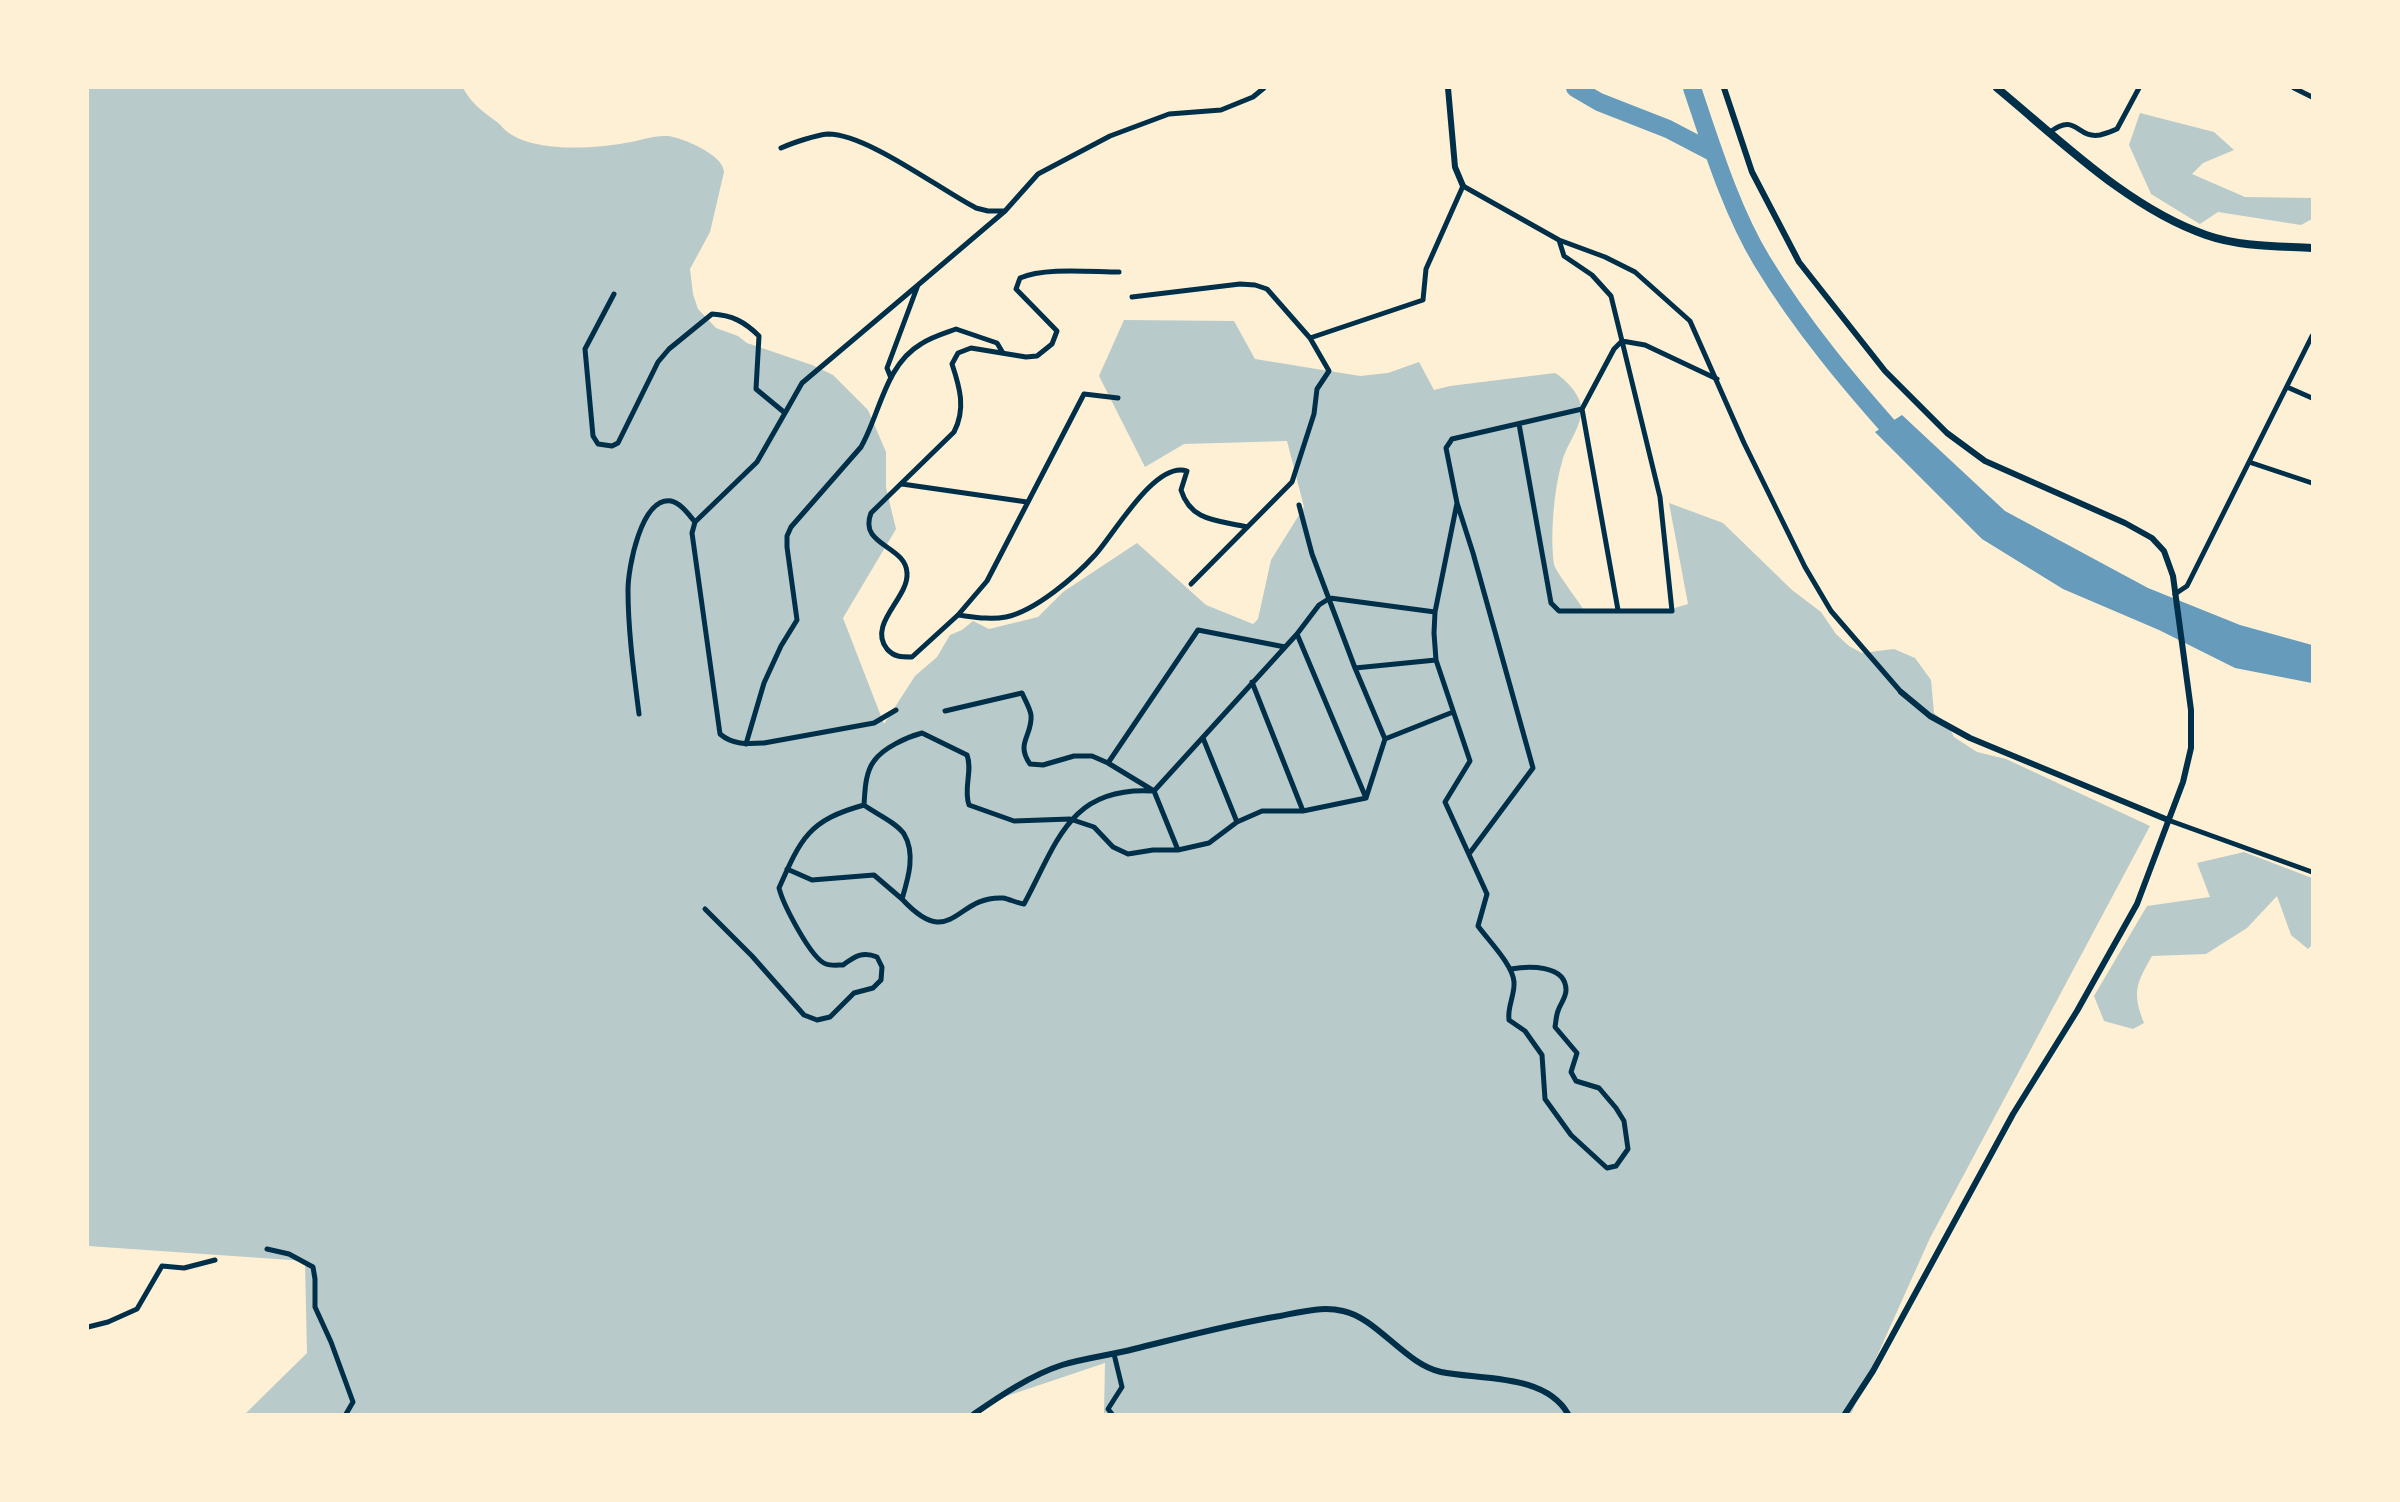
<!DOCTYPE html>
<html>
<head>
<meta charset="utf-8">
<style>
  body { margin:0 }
  #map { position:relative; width:2400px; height:1502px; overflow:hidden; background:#fdf0d5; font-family:Spectral,serif }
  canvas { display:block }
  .frame { position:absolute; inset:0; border:89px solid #fdf0d5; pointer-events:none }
</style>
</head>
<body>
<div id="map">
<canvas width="2400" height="1502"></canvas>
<div class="frame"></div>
</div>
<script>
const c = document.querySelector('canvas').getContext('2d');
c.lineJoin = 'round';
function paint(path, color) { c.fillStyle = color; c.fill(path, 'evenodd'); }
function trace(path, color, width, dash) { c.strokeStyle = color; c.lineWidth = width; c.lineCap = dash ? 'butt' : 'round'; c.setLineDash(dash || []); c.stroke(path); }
const green = new Path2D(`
  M88 88H463C471 103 483 112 497 122 501 125 504 130 509 133 536 152 593 149 625 143 639 141 654 135 668 136 683 138 724 155 724 172L710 232 690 269 693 294 698 309 716 328 738 336 747 343 812 365 833 375 868 410 886 452V488L896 529 843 618 884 724 915 676 937 657 950 635 962 630 973 621 989 629 1038 617 1063 592 1137 543 1206 605 1253 624 1258 619 1271 560 1304 507 1287 441 1184 444 1145 467 1099 376 1124 320 1234 321 1255 359 1360 376 1388 373 1419 362 1434 390 1450 386 1555 373C1565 379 1579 393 1581 406 1583 427 1567 442 1562 462 1554 488 1550 537 1554 564 1555 571 1578 600 1583 609L1665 611 1688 604 1669 503 1723 523 1792 590 1821 612 1836 634 1849 646 1862 653 1894 649 1915 658 1931 680 1934 713 1948 725 1954 737 1977 752 2006 759 2150 826 1930 1238 1851 1414H1104L1105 1363 992 1401 978 1414H245L307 1353 305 1261 88 1246Z
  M2140 113 2214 132 2234 150 2203 163 2192 174 2245 197 2312 198V219L2301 225 2218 212 2200 224 2151 194 2129 145Z
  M2244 852 2312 878V945L2308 949 2291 935 2277 896 2247 928 2206 954 2152 956C2136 984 2132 992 2144 1023L2133 1029 2104 1021 2094 996 2147 906 2210 897 2197 863Z`);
const water = new Path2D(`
  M1902 415 2005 511 2148 588 2240 625 2312 645V683L2235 668 2159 630 2063 589 1982 539 1875 432Z`);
const river = new Path2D(`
  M1575 88 1599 102 1668 129 1714 153
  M1692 88C1711 144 1731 210 1762 261 1802 327 1851 385 1902 442`);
const minor = new Path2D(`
  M2294 88 2312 97
  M2050 132C2077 112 2076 139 2100 135 2105 134 2112 131 2117 129L2139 88
  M781 148C792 143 816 135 828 134 867 134 939 189 976 208L988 211H1005
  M614 294 585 349 593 436 598 444 612 446 618 443 658 362 669 349 712 314C732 315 745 322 759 336L756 389 785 413 757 462 695 522 692 533 720 734C733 745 747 744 764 743L874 723 896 710
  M1132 297 1240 284 1255 285 1267 289 1310 338 1329 371 1317 389 1314 414 1292 482 1191 584
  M1310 338 1423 300 1426 269 1463 186 1559 240 1605 257 1635 272 1690 321 1744 443 1805 567 1831 611 1901 692
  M891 378 887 368 918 285 1005 211 1038 174 1110 136 1169 114 1221 110 1253 97 1264 88
  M2287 387 2312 398
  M1118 398 1084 394 987 581 958 615 912 657C901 657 894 657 887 649 867 624 909 598 907 573 906 545 858 546 871 513L954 432C966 409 960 388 952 364L958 353 971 348 1026 357 1037 356 1052 344 1057 331 1016 289 1020 278C1044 267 1092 272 1119 272
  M1582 409 1618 610
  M785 413 802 383 918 285
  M1519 424 1551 603 1559 611H1672L1660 497 1622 341 1645 345 1717 379
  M2249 462 2312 483
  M902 484 1027 502
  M1457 503 1435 612 1434 633 1436 660 1470 761 1445 802 1487 894 1478 926C1488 940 1513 965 1514 982 1515 995 1507 1007 1509 1020L1525 1031 1542 1055 1545 1099 1571 1135 1607 1168 1616 1166 1628 1149 1624 1121 1616 1108 1599 1088 1576 1081 1571 1072 1577 1053 1555 1027C1556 1022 1556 1016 1558 1011 1560 1004 1566 998 1566 990 1566 964 1527 966 1511 969
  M1299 505 1312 554 1355 668 1385 739 1366 798
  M2175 594 2187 586 2312 336
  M958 615C974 617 990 620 1006 617 1035 611 1075 577 1095 555 1113 536 1155 460 1187 471L1181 490C1191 522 1218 520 1247 527
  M1297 634 1366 798
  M1355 668 1436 660
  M1252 682 1303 811
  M945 711 1022 693C1025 700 1030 708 1031 715 1033 735 1015 743 1030 764L1043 765 1074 756H1092L1108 763 1154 791 1178 850 1209 843 1237 822 1262 811H1303L1366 798
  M639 714C634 674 628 631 628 590 628 568 641 497 671 501 681 503 689 515 695 522
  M1203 738 1237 822
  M1385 739 1453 712
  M746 744 764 683 781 646 797 620 787 547V536L791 527 861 447C880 414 885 365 921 344 931 337 945 333 956 329L997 343 1003 353
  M1108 763 1198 630 1285 647
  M1154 791 1297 634 1319 605 1330 598 1435 612
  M864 805C876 814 896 822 904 834 916 854 908 879 902 899 952 953 955 895 1003 898 1009 899 1017 903 1024 904 1057 843 1069 787 1151 791
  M864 805C865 791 865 773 874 761 883 748 907 737 922 733L967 755C973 771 963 788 969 805L1014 821 1070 819 1094 827 1113 847 1128 854 1153 850H1178
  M2168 820 2312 872
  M1469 854 1533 768 1473 553 1457 503 1446 448 1452 439 1582 409 1614 349 1622 341 1611 296 1592 275 1564 256 1559 240
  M787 869 812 880 874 875 902 899
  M705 909 752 956 804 1015 817 1020 830 1017 854 993 873 988 881 980 882 967 877 957C863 951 855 956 843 965 838 965 831 966 826 964 811 959 783 904 779 888 801 838 809 820 864 805
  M267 1249 289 1254 313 1267 315 1279V1307L331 1342 353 1402 346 1414
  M88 1327 108 1322 137 1309 162 1266 184 1268 215 1260
  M1112 1414 1108 1409 1122 1387 1114 1354`);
const tertiary = new Path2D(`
  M1448 88 1455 167 1463 186
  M1724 88 1752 172 1799 262 1885 371 1947 433 1985 461 2125 523 2152 538 2164 551 2173 576 2191 710V748L2183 782 2137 904 2077 1011 2013 1114 1873 1371 1845 1414
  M1901 692 1930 716 1970 738 2168 820
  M974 1414C1000 1396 1031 1375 1062 1365 1085 1358 1111 1355 1134 1349 1183 1337 1231 1324 1280 1316 1300 1312 1322 1306 1343 1311 1377 1318 1405 1364 1441 1372 1479 1380 1545 1373 1568 1414`);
const primary = new Path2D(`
  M1997 88C2060 140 2128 208 2206 235 2240 247 2278 246 2312 248`);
paint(green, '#b9caca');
paint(water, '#669bbc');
trace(river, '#669bbc', 18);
trace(minor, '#003049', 5);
trace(tertiary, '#003049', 6);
trace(primary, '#003049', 8);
</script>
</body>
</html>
